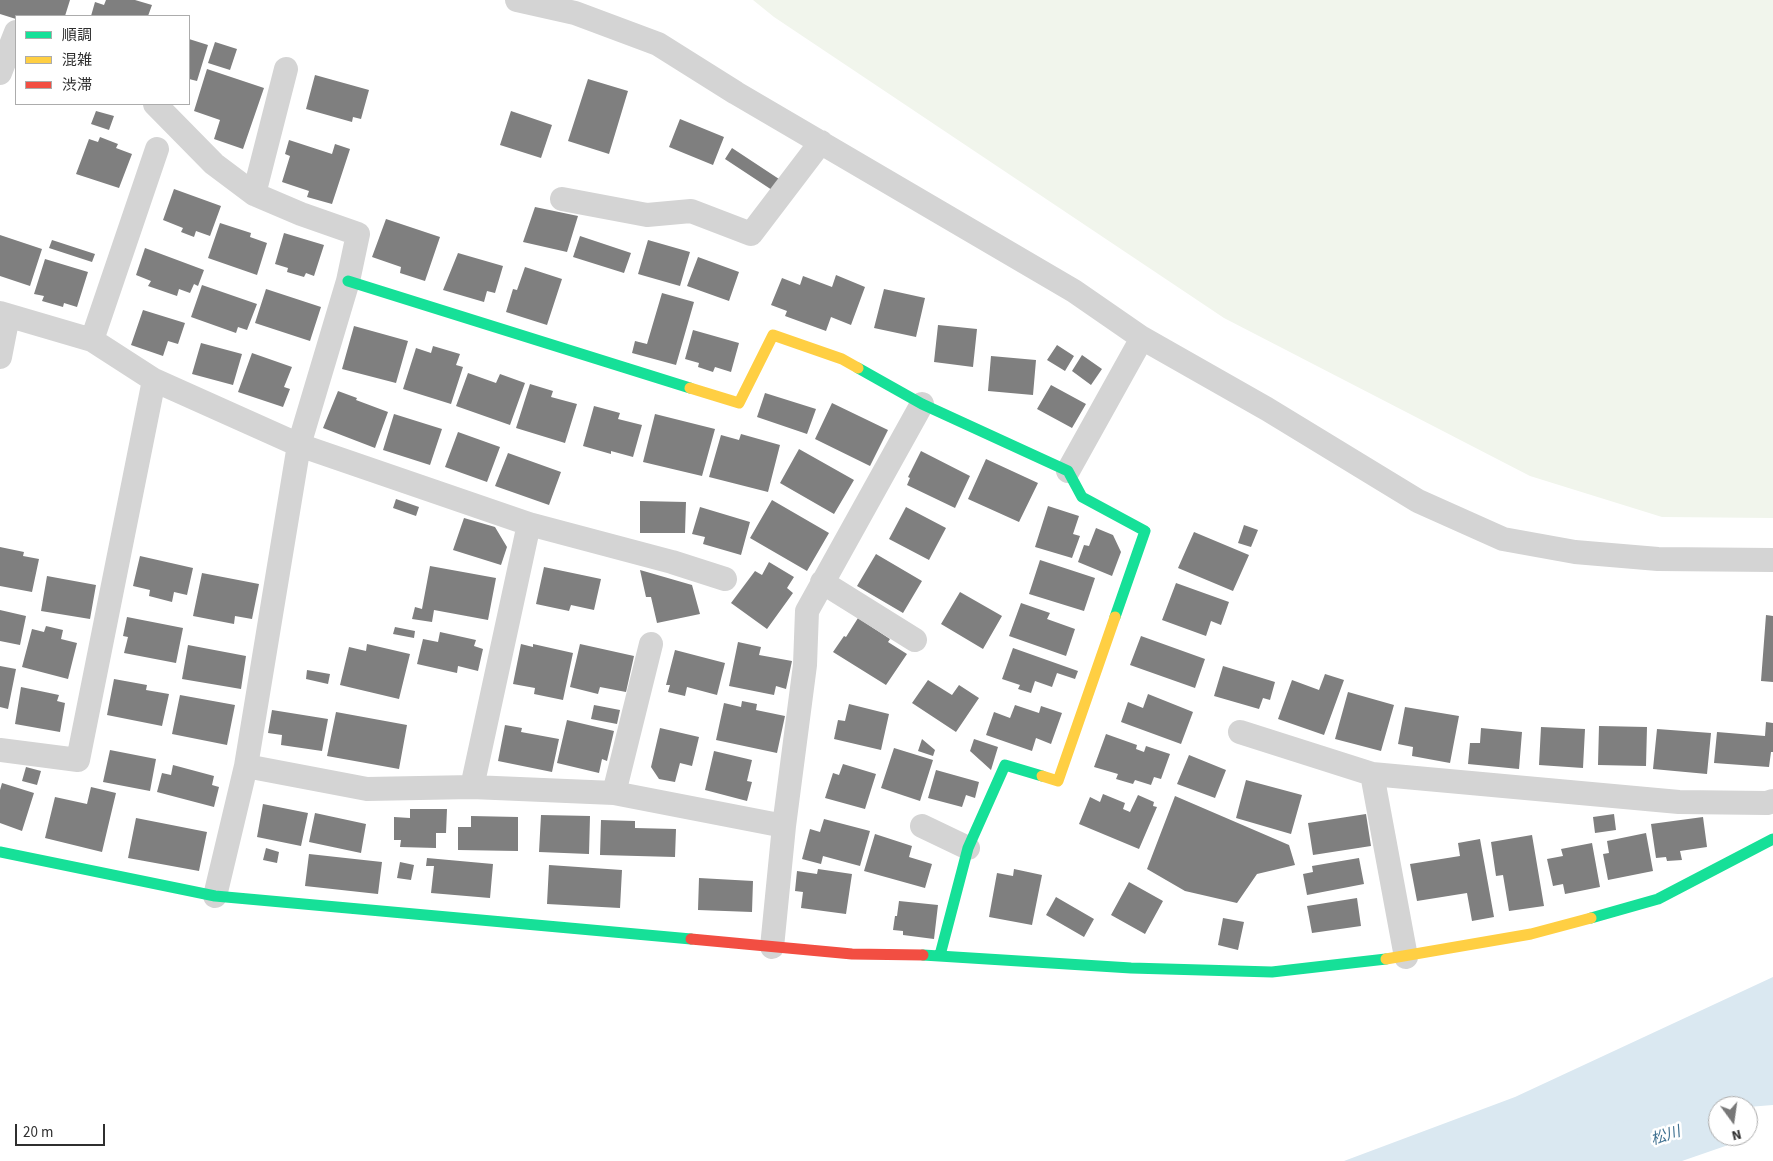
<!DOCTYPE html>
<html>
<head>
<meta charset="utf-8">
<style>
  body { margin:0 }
  #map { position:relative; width:1773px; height:1161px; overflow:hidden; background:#fff; font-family:"Source Sans 3","Noto Sans JP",sans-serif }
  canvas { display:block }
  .legend { position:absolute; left:15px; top:15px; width:175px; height:90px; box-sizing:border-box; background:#fff; border:1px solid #acacac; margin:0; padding:6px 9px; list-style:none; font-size:15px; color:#2f2f2f }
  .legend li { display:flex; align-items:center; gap:10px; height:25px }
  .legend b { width:25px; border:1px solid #acacac }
  .north { position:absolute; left:1708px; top:1096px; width:50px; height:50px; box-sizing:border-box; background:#fff; border:1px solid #acacac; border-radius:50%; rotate:166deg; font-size:14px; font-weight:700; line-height:20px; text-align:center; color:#2f2f2f }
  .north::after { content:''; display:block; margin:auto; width:18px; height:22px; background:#787878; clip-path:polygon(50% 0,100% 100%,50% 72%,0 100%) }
  .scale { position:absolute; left:15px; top:1124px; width:90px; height:22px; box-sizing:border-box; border:2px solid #2f2f2f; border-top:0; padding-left:6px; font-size:15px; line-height:18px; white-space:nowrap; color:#2f2f2f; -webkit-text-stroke:4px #fff; paint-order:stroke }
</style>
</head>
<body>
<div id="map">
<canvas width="1773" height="1161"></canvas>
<ul class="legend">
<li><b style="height:6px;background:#16e098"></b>順調</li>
<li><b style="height:6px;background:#ffcf43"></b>混雑</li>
<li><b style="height:6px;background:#f24e42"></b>渋滞</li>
</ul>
<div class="north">N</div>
<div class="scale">20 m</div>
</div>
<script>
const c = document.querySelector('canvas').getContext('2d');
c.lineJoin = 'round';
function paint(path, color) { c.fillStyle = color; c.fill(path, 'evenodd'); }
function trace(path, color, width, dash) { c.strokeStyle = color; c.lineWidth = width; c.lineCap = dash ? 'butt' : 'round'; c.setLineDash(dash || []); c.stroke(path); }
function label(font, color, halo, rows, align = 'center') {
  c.font = font + ' "Source Sans 3","Noto Sans JP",sans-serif'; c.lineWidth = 5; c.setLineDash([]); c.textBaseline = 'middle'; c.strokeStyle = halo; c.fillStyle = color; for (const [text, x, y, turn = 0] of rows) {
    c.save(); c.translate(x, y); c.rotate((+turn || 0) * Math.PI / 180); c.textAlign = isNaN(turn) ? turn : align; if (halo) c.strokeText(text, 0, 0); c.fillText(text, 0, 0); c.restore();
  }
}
const green = new Path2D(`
  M753 0H1773V518L1662 517 1530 476 1224 318 774 17Z`);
const water = new Path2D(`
  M1773 977V1105L1748 1107 1718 1106V1110L1658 1116 1576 1161H1344L1515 1097Z`);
const river = new Path2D(`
  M1584 1161 1663 1139 1718 1120`);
const building = new Path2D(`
  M0 0H70L65 16H16V19L0 14Z
  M106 0H135L152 5 148 16H91L95 2 104 5Z
  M189 39 208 45 197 81 189 79Z
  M215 42 237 49 230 70 208 63Z
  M207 69 264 88 243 149 214 139 220 120 194 111Z
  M315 75 369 90 361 119 353 117 352 122 306 109Z
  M588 79 628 91 609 154 568 141Z
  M96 111 114 116 109 130 91 124Z
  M511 111 552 125 541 158 500 145Z
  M680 119 724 137 713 165 669 147Z
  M100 137 118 144 116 148 132 154 119 188 76 174 89 139 98 142Z
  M289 140 332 154 335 144 350 149 332 204 307 197 309 191 282 182 290 156 285 154Z
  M732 148 779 179 772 190 725 159Z
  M174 189 221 206 210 236 196 231 194 237 181 232 183 228 163 220Z
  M535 207 578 216 567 252 523 242Z
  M386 219 440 237 425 281 400 273 401 267 372 257Z
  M220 223 251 233 250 237 267 243 257 275 208 258Z
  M284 233 324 245 314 276 306 273 304 277 287 272 288 268 275 264Z
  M0 235 42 249 30 286 0 276Z
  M580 236 631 253 624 273 573 257Z
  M52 240 95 254 92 262 49 248Z
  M648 240 690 252 680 286 638 274Z
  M145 248 204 270 198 286 194 284 190 293 179 289 177 296 148 286 151 281 136 275Z
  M458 253 503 266 495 293 487 291 484 302 443 290Z
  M698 257 739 272 729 301 687 286Z
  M45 259 88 272 77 307 64 303 63 307 42 301 44 296 34 294Z
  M525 267 562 279 547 325 506 312 513 289 517 290Z
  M836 275 865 287 851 325 831 317 826 331 785 316 787 311 771 305 782 278 800 285 803 276 832 287Z
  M202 285 257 304 247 330 238 327 236 333 191 317Z
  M266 289 321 307 310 341 255 323Z
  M884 289 925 298 916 337 874 328Z
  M662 293 694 302 676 365 632 353 635 341 647 344Z
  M143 310 185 323 178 344 168 341 163 356 131 345Z
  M938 325 977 329 973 367 934 362Z
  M354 326 408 341 396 383 342 369Z
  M693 330 739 343 731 372 715 367 713 372 698 367 699 363 685 359Z
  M201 343 242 354 233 385 192 374Z
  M1057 345 1074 356 1065 371 1047 360Z
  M433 346 460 354 456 365 463 367 451 404 403 389 416 348 431 353Z
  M252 353 292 367 284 387 290 389 283 407 238 392Z
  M1082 355 1102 369 1091 385 1072 371Z
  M991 356 1036 360 1033 395 988 391Z
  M468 373 496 383 500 374 525 383 510 425 456 406Z
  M530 384 553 391 551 397 577 404 565 443 516 428Z
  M1051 385 1086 404 1072 428 1037 409Z
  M338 391 357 398 356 400 388 412 375 448 323 428Z
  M765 393 816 409 807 434 757 417Z
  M832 403 888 430 870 466 815 439Z
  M594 406 620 413 618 419 642 425 633 457 611 451V454L583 446Z
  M394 414 442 429 430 465 383 450Z
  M655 414 715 429 702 476 643 462Z
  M458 432 500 447 487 482 445 467Z
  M741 434 780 445 768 492 709 477 721 435 739 440Z
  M799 449 854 480 834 514 780 483Z
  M921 451 970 476 955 508 907 485 910 478 908 477Z
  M508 453 561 472 549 505 495 486Z
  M986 459 1038 483 1019 522 968 499Z
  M396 499 419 507 416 516 393 508Z
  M772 500 829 533 807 571 750 538Z
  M640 501 686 502 685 533H640Z
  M1048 506 1079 516 1073 534 1080 536 1072 558 1035 547Z
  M700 507 750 522 741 555 703 544 705 537 692 534Z
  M906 507 946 528 929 560 889 539Z
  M464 518 495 527 507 547 501 565 453 550Z
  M1244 525 1258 530 1251 547 1238 543Z
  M1096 528 1113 535 1121 552 1112 576 1078 562 1084 545 1089 546Z
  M1194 532 1249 555 1233 591 1178 568Z
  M0 547 24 552 23 556 39 559 32 592 0 586Z
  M876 554 922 581 903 613 857 586Z
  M140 556 193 568 187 595 174 592 172 602 149 596 150 590 133 586Z
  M1040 560 1095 578 1084 611 1029 594Z
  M769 562 794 577 787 588 793 593 767 629 731 603 755 571 762 575Z
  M430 566 496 578 488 620 434 610 432 622 412 619 415 607 422 609Z
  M544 567 601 579 594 610 571 605 569 611 536 604Z
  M640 570 692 585 700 614 657 623 651 597H646Z
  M202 573 259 584 252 619 235 616 234 624 193 616Z
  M47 576 96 585 90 619 41 611Z
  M1176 583 1229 602 1221 625 1211 621 1206 636 1162 620Z
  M960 592 1002 616 983 649 941 624Z
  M1021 603 1050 613 1047 619 1075 629 1066 656 1009 636Z
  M0 610 26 616 20 645 0 641Z
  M1766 615 1773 616V682L1761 681Z
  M127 617 183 628 176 663 124 653 128 637 123 636Z
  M858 618 890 639 888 642 907 654 886 685 833 652 844 636 846 637Z
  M46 626 63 630 61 639 77 643 68 679 22 667 32 629 44 632Z
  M395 627 415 631 414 638 393 634Z
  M440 632 476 640 474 646 483 649 478 671 458 666 457 673 417 664 423 639 438 642Z
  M1141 636 1205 659 1195 688 1130 665Z
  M738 642 761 647 759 655 792 661 786 689 776 686 774 695 729 686Z
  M367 644 410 654 399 699 340 685 349 647 366 651Z
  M521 644 533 647V644L573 653 563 700 534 694 535 688 513 684Z
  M580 644 634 656 626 692 600 687 598 694 570 687Z
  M188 645 246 656 241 689 182 679Z
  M1013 648 1078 671 1075 679 1057 673 1052 687 1035 681 1031 693 1018 689 1020 685 1002 679Z
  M675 650 725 663 717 695 687 687 685 696 668 692 670 685H666Z
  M0 666 16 669 8 709 0 707Z
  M1223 666 1275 682 1270 700 1263 698 1259 709 1214 696Z
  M307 670 330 674 328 684 306 679Z
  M1325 674 1344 680 1324 735 1278 719 1292 680 1319 690Z
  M114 679 147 685 146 690 169 694 162 726 107 715Z
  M928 680 952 695 959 685 979 698 956 732 912 703Z
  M21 687 59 695 57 701 65 703 60 732 15 724Z
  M1348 692 1394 705 1381 751 1335 739Z
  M1148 694 1193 712 1181 744 1121 722 1128 702 1143 708Z
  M180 695 235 705 227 745 172 734Z
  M742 701 757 704 756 710 785 716 777 753 716 740 724 703 741 707Z
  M849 704 889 714 881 750 834 739 838 720 845 721Z
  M594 705 620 710 617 724 591 719Z
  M1015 705 1039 713 1041 706 1062 713 1051 744 1036 738 1032 751 986 735 994 712 1010 718Z
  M1405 707 1459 716 1450 763 1412 756 1413 747 1398 744Z
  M272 710 328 719 322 751 281 745 282 735 268 733Z
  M336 712 407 725 399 769 327 756Z
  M567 720 614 731 607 761 602 759 599 773 557 763Z
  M1766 722 1773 723V752H1771L1769 767 1714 763 1717 732 1765 736Z
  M505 725 522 728 521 732 559 739 552 772 498 761Z
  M1599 726 1647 727 1646 766 1598 765Z
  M1541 727 1585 729 1583 768 1539 765Z
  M660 728 699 737 692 766 680 763 675 782 659 779 651 767Z
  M1481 728 1522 732 1519 769 1468 764 1470 743H1480Z
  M1657 729 1711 733 1707 774 1653 769Z
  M1106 734 1137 745 1136 749 1144 752 1146 746 1170 754 1161 779 1154 777 1151 785 1135 780 1133 784 1116 779 1118 774 1094 767Z
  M922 739 935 750 933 756 918 751Z
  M974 739 998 747 991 770 970 751Z
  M894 748 933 760 920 801 881 788Z
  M110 750 156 759 150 791 103 782Z
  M714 751 752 760 747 781 752 782 747 801 705 790Z
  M1189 755 1226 770 1215 798 1177 784Z
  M843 764 876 774 865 809 825 798 833 773 839 775Z
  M173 765 214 776 212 785 219 787 214 807 157 792 162 773 171 775Z
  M26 767 41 771 37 785 22 781Z
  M936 770 979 782 975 798 966 795 962 807 928 798Z
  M1246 780 1302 795 1291 834 1236 818Z
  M2 783 34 793 22 831 0 823V790Z
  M91 787 116 793 102 852 45 838 55 797 87 804Z
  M1103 794 1125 803 1123 809 1130 812 1138 795 1154 802 1153 806 1157 807 1139 849 1079 824 1090 797 1100 802Z
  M1175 796 1289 845 1295 865 1257 874 1237 903 1185 891 1147 869Z
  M263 804 308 813 301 846 257 837Z
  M410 809H447L446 833H436V848L400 847 401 840H394V817L410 818Z
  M315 813 366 824 361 853 309 842Z
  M1366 814 1371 846 1313 855 1308 823Z
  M1614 814 1616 830 1595 833 1593 817Z
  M541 815 590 816 589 854 539 852Z
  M471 816 518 817V851L458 850V827H471Z
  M1703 817 1707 847 1680 851 1682 860 1667 861 1666 857 1656 858 1651 824Z
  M136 818 207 832 199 871 128 858Z
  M824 819 870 831 860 866 823 856 821 864 802 859 810 829 820 832Z
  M601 820 635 821V828L676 829 675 857 600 855Z
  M1646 833 1653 871 1608 880 1603 854 1609 853 1607 841Z
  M875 834 912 846 909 857 932 864 925 888 864 871Z
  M1532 835 1544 906 1509 911 1503 875 1496 876 1491 842Z
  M1480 839 1494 917 1472 921 1467 893 1417 901 1410 864 1460 856 1458 843Z
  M1592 843 1600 887 1565 894 1563 884 1553 886 1547 859 1563 856 1561 849Z
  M266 848 279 852 277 863 263 860Z
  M309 854 382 862 378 894 305 886Z
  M427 858 493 864 490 898 431 893 434 866H426Z
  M1359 858 1364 884 1307 895 1303 874 1313 872 1312 866Z
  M400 862 414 865 411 880 397 878Z
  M549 865 622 870 620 908 547 904Z
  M818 869 852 874 846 914 801 908 803 892 795 891 797 871 817 874Z
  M1014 869 1042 875 1032 925 989 917 997 873 1013 876Z
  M699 878 753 881 752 912 698 910Z
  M1129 882 1163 901 1145 934 1111 915Z
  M1056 897 1094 919 1084 937 1046 915Z
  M1357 898 1361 926 1312 933 1307 906Z
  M899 901 938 905 934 939 903 935V931L893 930 895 916H897Z
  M1223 918 1244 922 1238 950 1218 945Z`);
const street = new Path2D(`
  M517 0 575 13 658 44 736 93 1074 291 1142 338 1267 409 1418 501 1503 539 1575 552 1658 559 1773 560
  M0 73 16 32
  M155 104 214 164 254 194 301 214 358 234 348 281 299 445 246 766 215 896
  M254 194 286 69
  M562 199 647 215 691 211 751 234 821 142
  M0 313 92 340 154 380 299 445 529 524 672 562 725 579
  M92 340 157 149
  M0 357 8 316
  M1068 471 1142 338
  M822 582 915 640
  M1240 732 1372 774 1679 802 1767 803 1773 801
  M0 750 78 760 154 380
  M246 766 367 789 472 787 614 793 784 826
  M1372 774 1406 957
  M472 787 529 524
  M614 793 651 644
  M922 826 968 848
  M772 947 784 826 805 665 807 611 922 404`);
const fast = new Path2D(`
  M348 281 690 388
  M858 368 922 404 1068 471 1082 497 1145 531 1115 617
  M0 852 215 896 691 939
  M1591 918 1658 899 1773 839
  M923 955 1131 968 1272 972 1386 959
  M940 955 968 848 1005 765 1042 776`);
const slow = new Path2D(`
  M690 388 739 403 773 335 842 359 858 368
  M1042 776 1058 781 1115 617
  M1386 959 1531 934 1591 918`);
const jam = new Path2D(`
  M691 939 852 954 923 955`);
const waterNames = [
  ["松川",1666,1137,-18]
];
paint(green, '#f1f5ec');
paint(water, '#dae8f1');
trace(river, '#dae8f1', 54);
paint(building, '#7f7f7f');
trace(street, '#d4d4d4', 24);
trace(fast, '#16e098', 11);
trace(slow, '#ffcf43', 11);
trace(jam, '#f24e42', 11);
label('italic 15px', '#3e7090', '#fff', waterNames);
</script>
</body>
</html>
